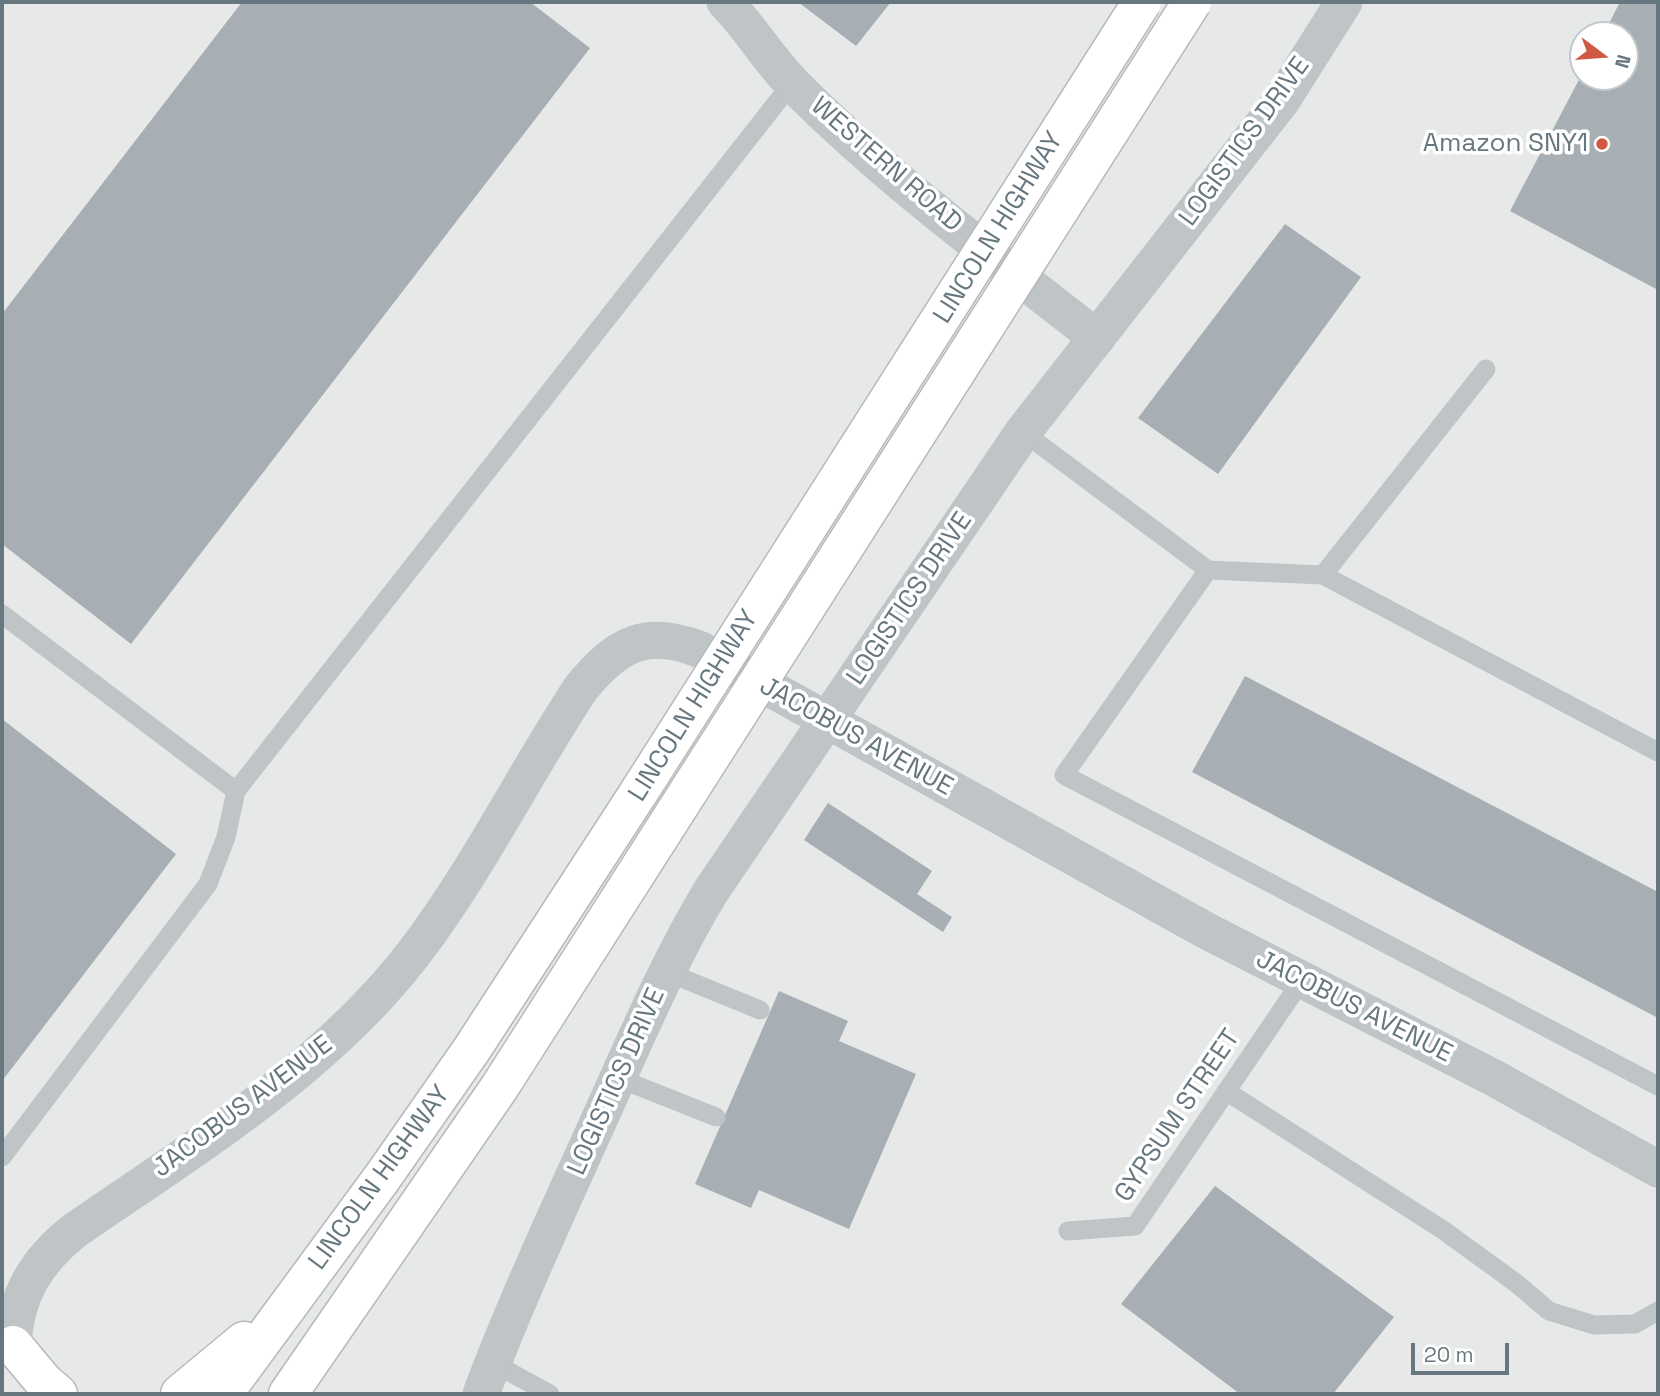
<!DOCTYPE html>
<html>
<head>
<meta charset="utf-8">
<style>
  body { margin:0 }
  #map { position:relative; width:1660px; height:1396px; overflow:hidden; background:#f9f9f8; font-family:"Space Grotesk",sans-serif }
  canvas { display:block }
  .frame { position:absolute; inset:0; border:4px solid #67777f; pointer-events:none }
  .north { position:absolute; left:1569px; top:21px; width:70px; height:70px; box-sizing:border-box; background:#fff; border:2px solid #c2c9cc; border-radius:50%; rotate:106deg; font-size:19px; font-weight:700; line-height:28px; text-align:center; color:#67777f }
  .north::after { content:''; display:block; margin:auto; width:24px; height:32px; background:#cf5943; clip-path:polygon(50% 0,100% 100%,50% 72%,0 100%) }
  .scale { position:absolute; left:1411px; top:1343px; width:98px; height:32px; box-sizing:border-box; border:4px solid #67777f; border-top:0; padding-left:9px; font-size:21px; line-height:24px; white-space:nowrap; color:#67777f; -webkit-text-stroke:5px #fff; paint-order:stroke }
</style>
</head>
<body>
<div id="map">
<canvas width="1660" height="1396"></canvas>
<div class="frame"></div>
<div class="north">N</div>
<div class="scale">20 m</div>
</div>
<script>
const c = document.querySelector('canvas').getContext('2d');
c.lineJoin = 'round';
function paint(path, color) { c.fillStyle = color; c.fill(path, 'evenodd'); }
function trace(path, color, width, dash) { c.strokeStyle = color; c.lineWidth = width; c.lineCap = dash ? 'butt' : 'round'; c.setLineDash(dash || []); c.stroke(path); }
function label(font, color, halo, rows, align = 'center') {
  c.font = font + ' "Space Grotesk",sans-serif'; c.lineWidth = 7; c.setLineDash([]); c.textBaseline = 'middle'; c.strokeStyle = halo; c.fillStyle = color; for (const [text, x, y, turn = 0] of rows) {
    c.save(); c.translate(x, y); c.rotate((+turn || 0) * Math.PI / 180); c.textAlign = isNaN(turn) ? turn : align; if (halo) c.strokeText(text, 0, 0); c.fillText(text, 0, 0); c.restore();
  }
}
const built = new Path2D(`
  M2 2H1658V1394H2ZM1583 35H1625V77H1583Z`);
const building = new Path2D(`
  M242 2H530L590 48 131 644 2 544V314Z
  M798 2H891L856 46Z
  M1620 2H1658V290L1510 211 1583 72V77H1625V35H1603Z
  M1285 224 1361 277 1218 474 1138 418Z
  M1245 676 1658 892V1018L1192 772Z
  M2 719 176 854 2 1081Z
  M828 803 932 871 917 894 952 917 943 932 804 840Z
  M779 991 848 1021 839 1041 916 1074 849 1229 759 1190 751 1208 695 1184Z
  M1215 1186 1394 1317 1333 1394H1240L1121 1304Z`);
const service = new Path2D(`
  M1023 432 1208 570 1323 575 1658 752
  M1208 570 1064 775 1658 1086
  M1323 575 1486 369
  M2 614 236 791 792 83
  M667 972 760 1010
  M618 1078 716 1117
  M1226 1091 1443 1230 1516 1283 1549 1311 1594 1325 1635 1324 1658 1311
  M2 1157 208 884 226 837 236 791
  M1068 1231 1135 1226 1302 980
  M493 1363 550 1394`);
const minor = new Path2D(`
  M725 2C750 27 768 59 793 84 886 178 994 257 1097 338
  M13 1345C15 1296 36 1261 74 1231 194 1148 324 1070 414 953 478 869 523 776 581 688 617 644 646 628 701 650L1205 930 1494 1078 1658 1169
  M481 1394C516 1301 558 1211 599 1120 634 1043 667 964 711 891L1023 432 1282 100 1344 2`);
const trunk = new Path2D(`
  M13 1345 44 1382 58 1394
  M180 1394 244 1341
  M223 1394 382 1178 472 1049 639 792
  M288 1394 499 1088 676 811`);
const trunkBridge = new Path2D(`
  M639 792 1142 2
  M676 811 1192 2`);
const markers = [
  [1602,144,7,"#cf5943"]
];
const streetNames = [
  ["LOGISTICS DRIVE",1245,142,-54],
  ["WESTERN ROAD",886,165,41],
  ["LINCOLN HIGHWAY",999,228,-58],
  ["LOGISTICS DRIVE",910,599,-56],
  ["LINCOLN HIGHWAY",694,706,-58],
  ["JACOBUS AVENUE",856,737,29],
  ["JACOBUS AVENUE",1354,1007,27],
  ["LOGISTICS DRIVE",617,1082,-66],
  ["JACOBUS AVENUE",243,1107,-37],
  ["GYPSUM STREET",1178,1116,-56],
  ["LINCOLN HIGHWAY",380,1178,-54]
];
const poiNames = [
  ["Amazon SNY1",1588,144]
];
paint(built, '#e7e9e8');
paint(building, '#a7afb4');
trace(trunk, '#b5b9bc', 41);
trace(service, '#bfc4c7', 19);
trace(minor, '#bfc4c7', 37);
trace(trunk, '#fff', 38);
trace(trunkBridge, '#b5b9bc', 41, []);
trace(trunkBridge, '#fff', 38);
for (const [x, y, r, color] of markers) { const dot = new Path2D(); dot.arc(x, y, r, 0, 2 * Math.PI); c.fillStyle = color; c.fill(dot); trace(dot, '#fff', 2.5); }
label('26px', '#67777f', '#fff', streetNames);
label('26px', '#67777f', '#fff', poiNames, 'right');
</script>
</body>
</html>
